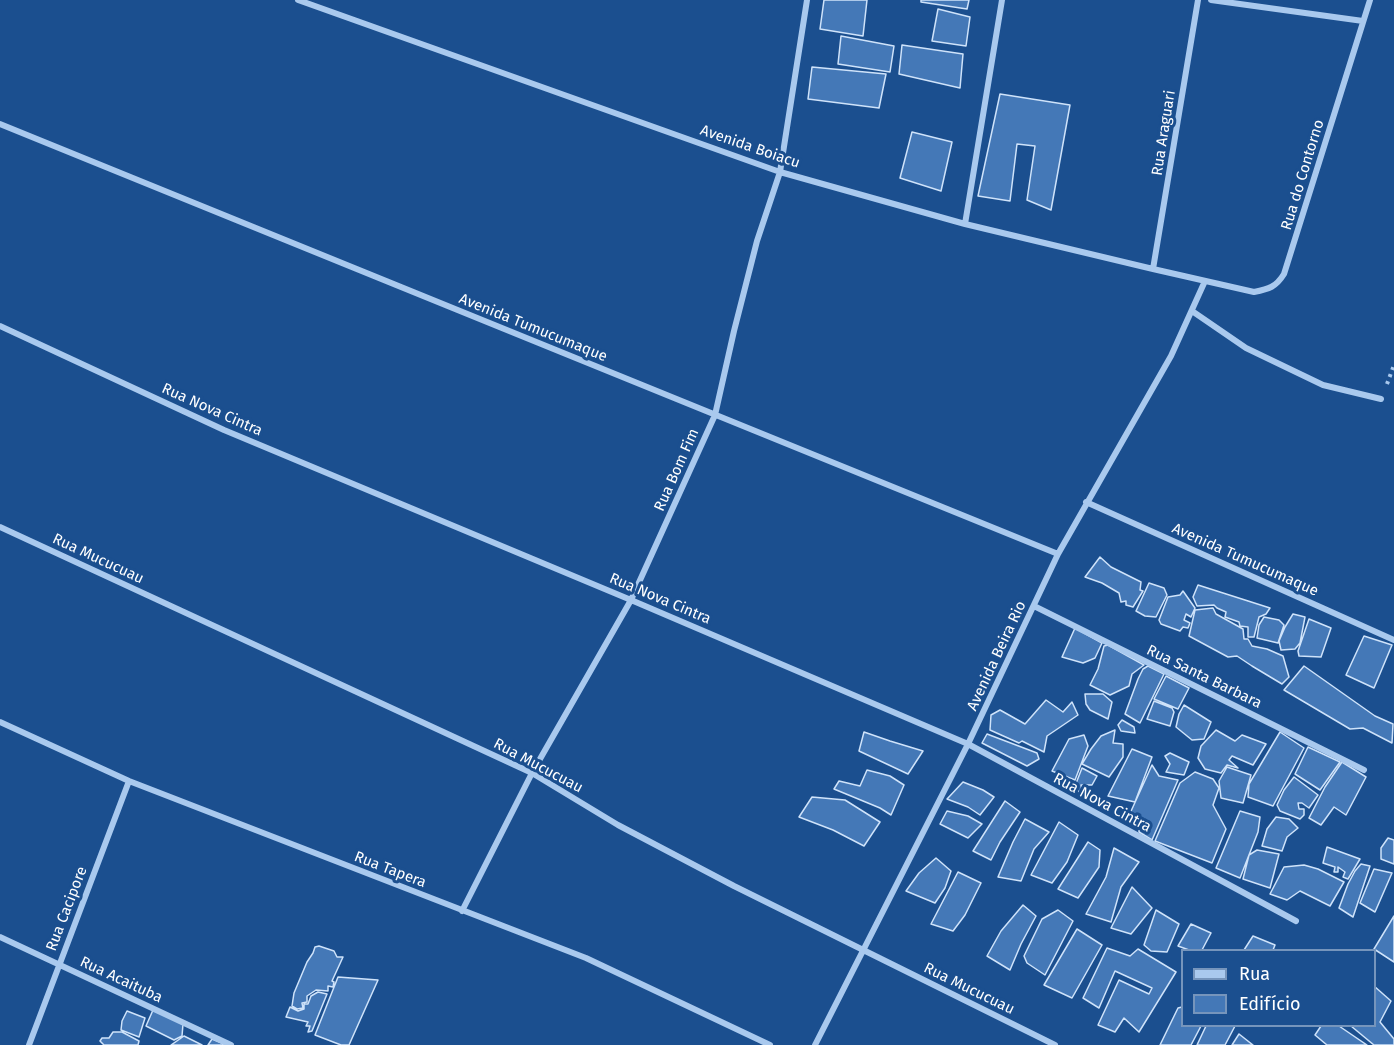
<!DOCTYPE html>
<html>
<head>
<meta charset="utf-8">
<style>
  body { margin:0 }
  #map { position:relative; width:1394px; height:1045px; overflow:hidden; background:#1b4f8f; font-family:"Fira Sans",sans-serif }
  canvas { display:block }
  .legend { position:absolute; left:1181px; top:949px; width:195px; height:78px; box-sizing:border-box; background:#1b4f8f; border:2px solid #7695bc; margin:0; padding:8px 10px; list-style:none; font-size:18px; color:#fff }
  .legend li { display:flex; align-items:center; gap:12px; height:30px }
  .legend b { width:30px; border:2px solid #7695bc }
</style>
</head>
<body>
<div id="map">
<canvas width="1394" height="1045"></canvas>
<ul class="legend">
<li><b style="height:8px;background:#a9c9ee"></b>Rua</li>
<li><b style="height:16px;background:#4478b7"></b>Edifício</li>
</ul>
</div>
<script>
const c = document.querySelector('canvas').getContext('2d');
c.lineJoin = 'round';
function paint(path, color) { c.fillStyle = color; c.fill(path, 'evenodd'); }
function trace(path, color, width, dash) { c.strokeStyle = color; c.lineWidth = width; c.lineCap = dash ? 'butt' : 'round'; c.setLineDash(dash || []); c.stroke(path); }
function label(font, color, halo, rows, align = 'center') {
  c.font = font + ' "Fira Sans",sans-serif'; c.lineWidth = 6; c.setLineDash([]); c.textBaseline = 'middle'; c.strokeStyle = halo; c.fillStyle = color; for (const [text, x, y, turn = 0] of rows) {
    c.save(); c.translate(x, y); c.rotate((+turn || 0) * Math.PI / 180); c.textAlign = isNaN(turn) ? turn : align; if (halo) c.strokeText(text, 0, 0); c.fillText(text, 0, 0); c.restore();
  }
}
const building = new Path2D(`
  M824 0H867L863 36 820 29Z
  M921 0H969L967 9 921 2Z
  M938 9 970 17 966 46 932 41Z
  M841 36 894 46 890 72 838 64Z
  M902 45 963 54 960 88 899 74Z
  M812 67 886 74 879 108 808 99Z
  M1000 94 1070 105 1051 210 1027 200 1035 146 1017 144 1010 201 978 196Z
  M912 132 952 142 941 191 900 178Z
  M1100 557 1111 567 1141 582 1140 590 1143 591 1133 607 1126 605V601L1121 602 1119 593 1102 583 1085 577Z
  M1149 583 1164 588 1167 595 1156 617 1145 616 1136 611Z
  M1198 585 1270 608 1266 614 1259 617 1254 637H1248V627L1240 626 1239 622 1225 617 1226 612 1217 608 1214 605 1197 606 1193 597Z
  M1183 591 1195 608 1191 617 1186 614 1184 620 1190 623 1188 628 1183 627 1180 631 1161 624 1159 620 1168 597 1180 595Z
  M1213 608 1216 614 1243 629 1244 639H1248L1252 646 1267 649 1283 656 1289 677 1282 684 1252 666 1237 656 1228 657 1189 636 1195 610Z
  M1293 614 1305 617 1300 643 1295 649 1281 650 1279 641 1285 627Z
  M1264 617 1279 620 1284 625 1278 643 1257 638 1259 625Z
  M1309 619 1331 628 1321 657 1299 656 1298 651Z
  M1075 628 1102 643 1095 658 1083 663 1062 657Z
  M1364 636 1392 645 1374 688 1346 675Z
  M1108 645 1144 665 1132 674 1129 686 1110 695 1090 685 1098 669 1104 646Z
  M1148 666 1164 674 1140 723 1125 714 1138 679 1143 669Z
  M1304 666 1375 716 1393 724 1392 743 1363 728 1350 729 1284 690Z
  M1166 676 1189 688 1178 709 1154 699Z
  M1085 694H1103L1112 702 1108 719 1090 710 1086 704Z
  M1046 700 1063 712 1072 702 1078 715 1047 736 1044 752 1022 741 1019 743 990 730 991 715 1000 710 1025 724Z
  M1154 701 1172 708 1174 712 1170 726 1147 719Z
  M1184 705 1211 722 1204 739 1192 740 1176 727 1179 714Z
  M1122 720 1134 727 1135 733 1121 731 1118 725Z
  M1115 730 1113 743 1123 744V757L1109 777 1082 764 1091 749 1101 736Z
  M1216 730 1235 741 1242 735 1266 744 1253 765 1232 756 1229 760 1238 768 1227 765 1221 773 1205 769 1198 758 1201 746Z
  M864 732 890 741 923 751 908 774 859 751Z
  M1280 732 1304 748 1273 806 1248 797 1249 784Z
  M987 734 1037 753 1039 759 1027 766 982 743Z
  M1084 735 1088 746 1075 780 1052 771 1069 739Z
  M1308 747 1340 762 1320 790 1295 774Z
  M1132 749 1152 757 1135 802 1108 796Z
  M1170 753 1189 762 1184 775 1166 772 1170 764 1165 756Z
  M1342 762 1366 777 1346 815 1334 807 1321 825 1309 818 1325 787Z
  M1152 765 1159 776 1178 780 1152 840 1139 832V825L1127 820Z
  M1227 767 1251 775 1243 803 1221 798 1219 781Z
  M1082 768 1097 776 1092 785H1081L1082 791 1080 793 1075 786Z
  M867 770 890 776 904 785 891 815 880 808 834 789 839 781 860 786Z
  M1195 772 1213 779 1219 788 1213 805 1226 829 1212 863 1155 841 1180 783Z
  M1294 777 1318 795 1309 808 1302 803H1298L1299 809H1304V815L1300 819 1280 811 1277 805 1284 790Z
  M963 782 983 790 994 797 980 815 968 807 947 799Z
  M812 797 845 800 880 822 864 846 833 830 799 817Z
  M1005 801 1020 812 1000 842 991 860 973 851Z
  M947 811 968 816 982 824 968 838 940 824Z
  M1240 811 1260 817 1258 832 1240 878 1216 868Z
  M1276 817 1289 819 1298 828 1287 837 1282 851 1262 846 1267 829Z
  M1025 819 1049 832 1034 849 1021 881 998 877 1013 842Z
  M1059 822 1078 835 1067 862 1052 883 1031 875Z
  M1388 838 1394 840V864L1381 859V848Z
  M1088 842 1100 850 1099 867 1078 898 1058 889Z
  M1327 847 1360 859 1348 879 1343 877 1345 872 1338 867V872H1334L1335 867 1323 863Z
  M1114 848 1139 862 1121 887 1111 922 1086 914 1106 877Z
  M1257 850 1279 854 1270 888 1243 879 1249 855Z
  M936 858 951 871 945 888 935 903 906 891 919 873Z
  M1361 864 1370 866 1353 917 1339 908 1348 884 1355 871Z
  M1304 865 1318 869 1344 882 1330 906 1300 891 1287 900 1270 894 1284 867Z
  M1374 869 1392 873 1375 912 1360 903Z
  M958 872 981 883 965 915 953 931 931 924Z
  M1132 887 1152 908 1131 934 1111 928Z
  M1023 905 1036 916 1021 944 1010 970 987 956 1001 931Z
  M1058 910 1073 921 1045 975 1027 963 1024 956 1042 919Z
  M1156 910 1179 924 1167 952 1151 951 1144 945Z
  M1394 916V962L1374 949Z
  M1191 924 1211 933 1202 950H1189L1178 946Z
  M1077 929 1102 945 1072 998 1044 985Z
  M1253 936 1275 945 1273 950H1244Z
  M319 946 334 951 337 957H343L332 981 334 982 333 987 328 986V991L316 990 307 996V1002L302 1003 303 1008 297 1009 292 1006 294 993 307 962 313 953 315 947Z
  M1107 948 1130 956 1138 949 1176 972 1139 1032 1124 1018 1115 1032 1098 1025 1119 980 1149 994 1152 988 1115 971 1099 1008 1083 998Z
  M338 977 378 980 349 1045H341L315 1035Z
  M1374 986 1391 1001 1380 1022 1394 1039V1045H1374L1351 1026H1374Z
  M318 992 327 994 312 1031 308 1032 310 1026H306L308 1022 286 1017 290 1007 298 1011 304 1009V1004H308L311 996Z
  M1182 1007V1026H1201L1191 1045H1160L1178 1008Z
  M153 1010 183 1024 182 1036 174 1040 146 1026Z
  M127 1011 145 1018 139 1037 121 1030 122 1021Z
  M1206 1026H1235L1225 1045H1197Z
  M1321 1026H1339L1367 1045H1327L1315 1035Z
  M113 1032H122L139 1041 138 1045H104L100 1041 102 1038H109Z
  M1239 1034 1253 1045H1232Z
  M184 1036 202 1045H171Z
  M212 1039 226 1045H208Z`);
const path = new Path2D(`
  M1387 384 1394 365`);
const minor = new Path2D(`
  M298 0 780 172 965 224 1153 269 1254 292C1269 289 1276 287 1284 274L1370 0
  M1211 0 1363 21
  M0 124 1058 554
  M965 224 1002 0
  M1153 269 1198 0
  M1192 311 1246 348 1323 385 1381 399
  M0 326 224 430 631 600 968 744 1296 921
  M1086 502 1394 640
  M0 527 532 773 618 825 734 886 1055 1045
  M1034 606 1364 770
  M0 722 129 781 586 958 770 1045
  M462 911 532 773 631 600 715 415 734 331 757 241 780 172 807 0
  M0 937 231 1045
  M29 1045 129 781
  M815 1045 968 744 1058 554 1171 356 1205 281`);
const streetNames = [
  ["Rua Araguari",1164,133,-81],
  ["Avenida Boiacu",750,147,19],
  ["Rua do Contorno",1303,175,-73],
  ["Avenida Tumucumaque",533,328,22],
  ["Rua Nova Cintra",212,410,24],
  ["Rua Bom Fim",677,470,-66],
  ["Rua Mucucuau",98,559,25],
  ["Avenida Tumucumaque",1245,560,24],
  ["Rua Nova Cintra",660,599,23],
  ["Avenida Beira Rio",997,656,-65],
  ["Rua Santa Barbara",1204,677,26],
  ["Rua Mucucuau",538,766,28],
  ["Rua Nova Cintra",1102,803,28],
  ["Rua Tapera",390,870,21],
  ["Rua Cacipore",67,909,-69],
  ["Rua Acaituba",121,980,25],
  ["Rua Mucucuau",969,989,26]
];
paint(building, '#4478b7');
trace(building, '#cfe3fa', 1.5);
trace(path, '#a9c9ee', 4, [3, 4.5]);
trace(minor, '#a9c9ee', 6);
label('15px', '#fff', '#1b4f8f', streetNames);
</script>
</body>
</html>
